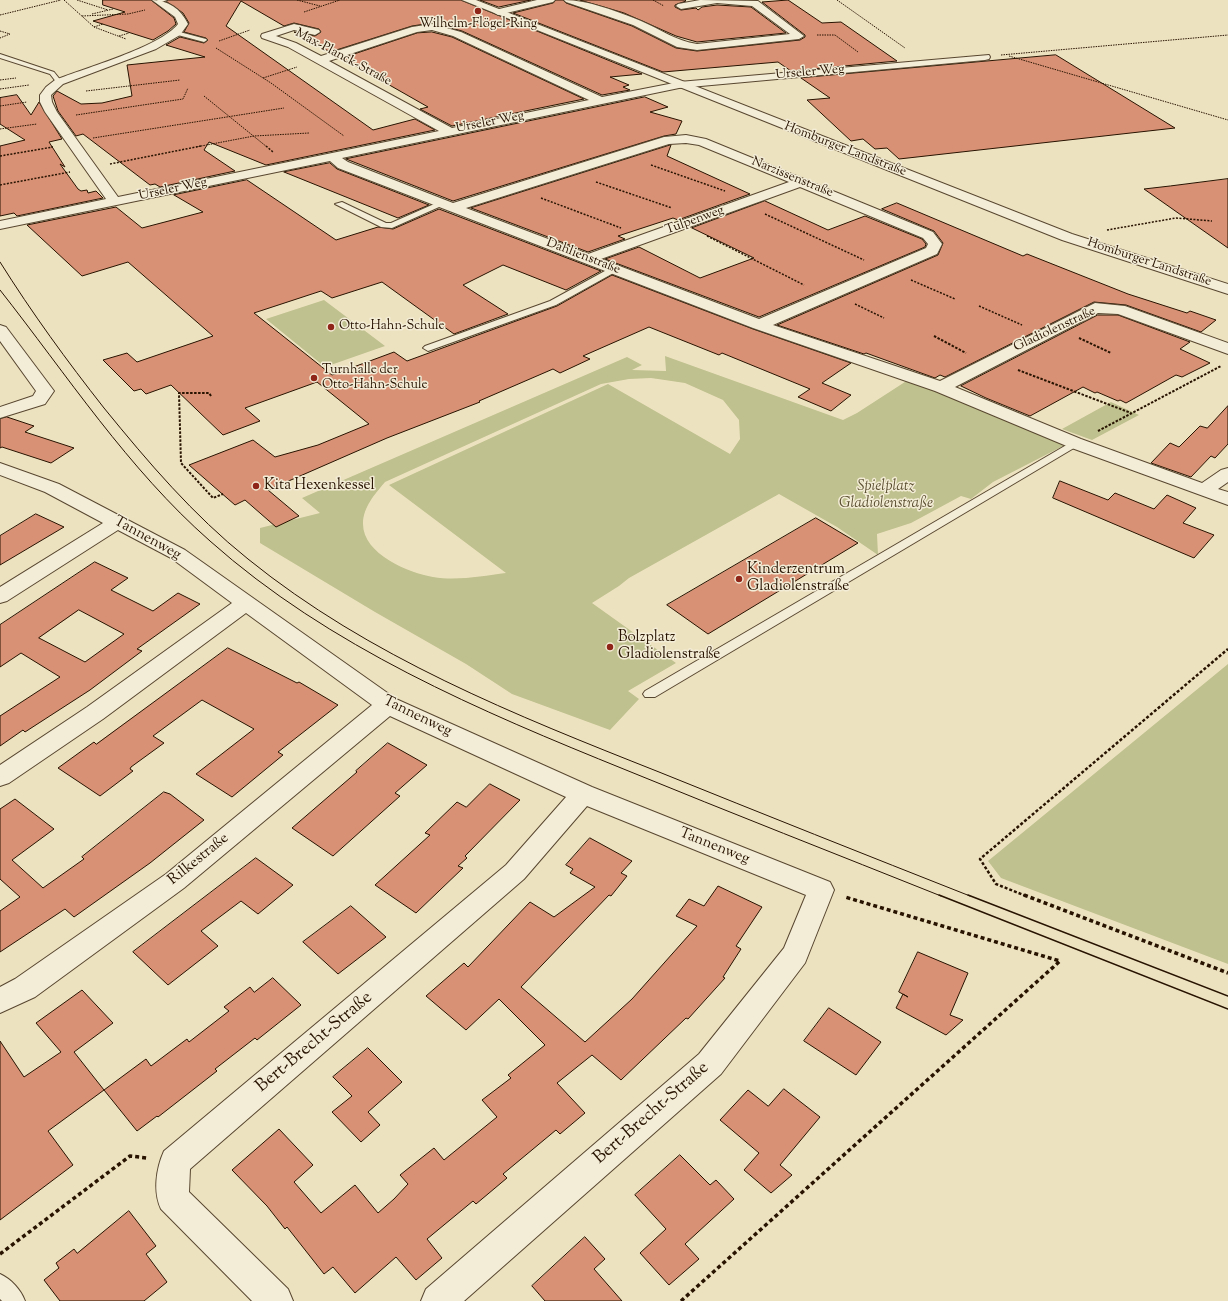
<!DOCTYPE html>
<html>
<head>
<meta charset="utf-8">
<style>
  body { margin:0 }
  canvas { display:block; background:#ede2c0 }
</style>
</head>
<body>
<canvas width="1228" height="1301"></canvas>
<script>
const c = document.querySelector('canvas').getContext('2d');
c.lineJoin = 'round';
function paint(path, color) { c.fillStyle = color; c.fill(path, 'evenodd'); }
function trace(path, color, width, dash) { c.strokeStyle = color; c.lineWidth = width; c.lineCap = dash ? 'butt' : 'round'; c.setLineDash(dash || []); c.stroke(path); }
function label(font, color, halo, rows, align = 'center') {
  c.font = font + ' "Sorts Mill Goudy",serif'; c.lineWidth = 3; c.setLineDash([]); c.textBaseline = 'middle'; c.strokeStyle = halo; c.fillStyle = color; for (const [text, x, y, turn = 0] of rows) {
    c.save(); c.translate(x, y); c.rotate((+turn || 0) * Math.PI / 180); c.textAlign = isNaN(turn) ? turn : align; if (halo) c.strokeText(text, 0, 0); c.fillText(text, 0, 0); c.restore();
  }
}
const green = new Path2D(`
  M324 300 385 346 325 367 266 319Z
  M665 356 843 420 857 413 908 380 1067 444 993 482 971 499 961 496 911 523 877 534 878 555 837 527 779 494 629 578 619 586 592 603 676 663 628 691 639 699 610 730 512 694 466 664 375 612 260 543V528L320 513 302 498 627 357 642 365 632 370 666 371ZM651 378 685 383 723 400 739 420 740 439 730 454 608 384 389 485 506 573C483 576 457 581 433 577 409 573 363 554 363 524 363 507 375 494 385 482L601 384 629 379Z
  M1111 402 1139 415 1092 440 1062 429Z
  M1228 664V964L1001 878 988 861Z`);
const building = new Path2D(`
  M103 0H151L174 18 176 24 168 31 153 40 93 21 125 12 103 5Z
  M168 0H461L642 74 610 77 629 85 623 87 630 90 602 95 462 31 432 23 412 26 330 52 294 32 315 36 321 32 319 29 294 23 284 26 241 1 226 26 373 130 415 119 435 130 266 165 209 142 204 150 235 171 160 187 155 184 150 185 83 134 76 136 58 111 53 96 57 91 81 104 102 103 132 96 127 65 205 57 166 45 180 37 204 43 208 40 206 38 184 32 189 23 183 13 167 2Z
  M480 0H531L499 7Z
  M556 0H563L566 3 632 26 676 48 697 51 800 40 805 37V35L762 2 788 0 822 23 841 22 897 61 791 71 778 62 663 72 513 13 553 3Z
  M580 0H685L686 1 675 5V7L681 10 696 8 698 10 702 7 717 5 751 7 786 33 697 42 676 36 624 13Z
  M432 32 452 37 584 99 452 126 420 109 428 107 342 58 417 33Z
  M1056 55 1175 128 899 159 887 148 875 149 863 139 851 141 807 100 830 98 801 78Z
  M17 95 31 115 39 102 62 139 49 142 65 167 60 164 78 189 81 191 87 190 88 193 96 191 103 198 17 216 14 213 0 216V146L25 140 0 124V98Z
  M645 97 668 107 650 112 682 121 676 134 664 136 453 201 346 159Z
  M671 145 667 156 750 194 678 220 673 218 618 236 625 239 588 252 471 208Z
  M330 163 337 169 429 205 398 218 284 172Z
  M1228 179V248L1144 189 1170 186Z
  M247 180 336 240 378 227 393 229 439 209 601 271 566 290 503 265 463 285 508 314 454 334 382 282 332 298 321 291 254 313 332 375 394 352 407 361 557 306 612 275 753 329 851 363 822 383 851 395 831 411 798 397 810 389 722 353 719 355 649 327 583 356 590 359 560 373 553 369 479 401 480 402 387 438 268 490 299 516 276 527 245 500 235 505 189 465 253 440 275 457 318 445 369 424 317 382 245 408 260 421 223 435 171 385 146 394 141 389 134 391 103 360 127 353 137 362 213 336 128 262 82 276 27 225 116 207 142 228 203 212 174 195Z
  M765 201 828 230 865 216 922 239 926 244 925 247 759 317 605 259 639 247 700 278 754 258 692 228Z
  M897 203 1023 256 1027 254 1128 294 1187 313 1190 311 1216 320 1201 332 1126 305 1094 302 945 377 940 375 935 378 866 353 864 354 777 325 938 255 943 243 934 231 882 209Z
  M1098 315H1118L1190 342 1180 349 1210 363 1182 377 1176 375 1126 403 1120 400 1118 401 1097 392 1095 393 1083 387 1030 416 986 398 961 386Z
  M1228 406V444L1215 458 1211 456 1191 477 1151 463 1170 443 1179 447 1200 426 1207 428Z
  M7 417 34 426 25 432 74 448 51 463 2 447 0 448V419Z
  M1060 481 1108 500 1115 493 1154 509 1167 495 1196 508 1183 523 1214 535 1194 558 1053 498Z
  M36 514 64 527 0 565V536Z
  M816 518 858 543 708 634 667 605Z
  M95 562 128 578 111 590 153 611 178 593 200 604 137 649 142 651 90 690 25 732 23 730 0 746V716L60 677 21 653 0 667V625ZM79 610 124 634 85 662 39 638Z
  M228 648 297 683 299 682 338 705 278 752 283 755 232 797 196 774 254 729 202 700 153 736 164 743 131 767 130 769 133 771 100 796 58 768 94 742 96 744Z
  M388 743 427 765 395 793 400 796 333 856 292 828 357 772 356 771Z
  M490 784 520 800 465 856 467 858 458 866 463 868 416 913 375 885 430 835 425 833 457 802 466 807Z
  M164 792 170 794 204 820 150 863 74 917 65 909 0 952V911L20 897 0 879V809L15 799 54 829 12 860 43 888 84 859 82 857Z
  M590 838 632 861 621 873 627 876 611 896 609 895 521 987 585 1042 632 999 697 926 676 916 689 899 704 906 718 886 762 907 736 946 741 949 723 977 725 978 688 1019 686 1018 621 1080 592 1055 557 1083 585 1113 560 1134 556 1130 503 1174 507 1178 476 1204 473 1201 427 1239 442 1258 416 1280 396 1257 355 1293 333 1267 324 1274 287 1227 285 1229 267 1206 232 1170 279 1129 313 1165 294 1182 321 1213 355 1185 378 1213 394 1199 408 1184 400 1175 434 1148 444 1160 497 1117 482 1100 511 1078 508 1075 545 1045 499 999 466 1030 426 996 464 963 468 967 530 902 554 917 595 887 570 873 573 869 566 865Z
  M256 858 293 885 258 914 241 901 201 931 218 946 168 985 133 952Z
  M351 906 386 937 338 974 303 942Z
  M918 952 968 973 950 1015 963 1020 946 1035 896 1008 903 994 908 997 899 992Z
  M273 978 301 1005 257 1040 255 1038 215 1069 217 1071 158 1117 157 1116 137 1131 104 1090 48 1131 73 1165 0 1220V1041L24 1077 61 1052 36 1023 82 990 113 1023 74 1052 104 1090 146 1059 151 1066 187 1039 189 1042 229 1011 224 1007 250 987 254 992Z
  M829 1008 881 1042 856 1075 804 1041Z
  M368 1048 402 1082 368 1112 380 1125 361 1142 332 1112 352 1096 333 1077Z
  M784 1089 820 1117 780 1165 792 1175 771 1193 744 1170 759 1153 720 1120 748 1090 768 1106Z
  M680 1155 710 1185 716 1180 734 1199 685 1244 699 1259 669 1285 640 1253 666 1229 635 1195Z
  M129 1211 156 1246 146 1254 167 1282 144 1301H60L44 1280 59 1268 56 1263 74 1249 77 1253Z
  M585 1237 605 1259 594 1269 622 1301H545L532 1286Z`);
const pathFar4 = new Path2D(`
  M64 0 94 27 126 39
  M77 0 108 10
  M297 0 320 6
  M653 0 664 6
  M837 0 905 48
  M304 12 340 0
  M92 14 113 9
  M0 15 61 0
  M82 16 128 14 145 10
  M94 27 103 24
  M0 31 10 34 0 38
  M817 35H835L858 52
  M119 36 129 33
  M219 41 250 30
  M216 48 271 83 344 136
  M1001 55 1228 35
  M1009 56 1228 120
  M263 78 297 67
  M0 80 16 78
  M0 89 29 85
  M86 91 180 80
  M204 96 267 147
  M0 106 27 102
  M76 115 183 99 188 88
  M0 129 37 124
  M93 138 284 108
  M51 147H53
  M196 147 254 136 309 133`);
const pathFar3 = new Path2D(`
  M266 146 273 152
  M0 156 53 147
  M110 164 201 146
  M651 165 725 191
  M596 182 672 208
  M0 185 70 172
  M541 198 621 228
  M765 214 864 260
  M1107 230 1176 218 1212 221
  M707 236 804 285
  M911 280 955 299
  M855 304 884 318
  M979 306 1022 325`);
const pathFar2 = new Path2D(`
  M934 336 966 353
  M1079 338 1111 353
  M1018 370 1131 413
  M211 396 209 393H179L181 463 213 498 223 494
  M1098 431 1221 366`);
const pathFar1 = new Path2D(`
  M1026 896 996 884 980 859 1228 649`);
const path = new Path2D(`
  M1024 895 1228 973
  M0 1254 130 1156 147 1158
  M681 1301 1060 961 845 897`);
const service = new Path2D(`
  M157 0H167L159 3Z
  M176 31 206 39 207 40 204 42 174 34V32Z
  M0 54 54 72 62 82 57 83 50 74 0 58Z
  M441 201 448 203 392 228 381 227 335 204 342 202 386 223H391Z
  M614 266 618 269 617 271 556 305 431 350 428 351 423 348 425 346 550 301Z
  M1075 440 1079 441 1080 443 1079 445 655 697H645L643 694 645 691Z
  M0 1274C11 1279 21 1290 25 1301H2L0 1299Z`);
const minor = new Path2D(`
  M152 0C168 0 181 9 188 24L180 35 156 49 63 84 51 95 52 102 57 112 118 197 439 131 288 47 262 38 261 36 262 34 294 24 319 30 320 32 315 35 294 30 276 36 296 43 321 56 412 27 432 24 461 32 602 97 679 82 989 55 990 57 989 59 985 60 679 88 342 158 348 162 453 203 664 137 686 135 706 139 933 232 942 244 937 254 773 325 940 381 1095 303 1125 306 1228 343V354L1118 314 1098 313 955 387 1081 439 1202 483 1221 470 1228 468V482L1218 489 1228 492V505L1069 447 935 391 753 328 338 168 330 161 0 229V221L106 199 45 112 40 102V95L46 87 55 80C85 68 160 47 178 24L175 17ZM432 30 453 36 589 100 452 128 329 61 417 32ZM686 143 699 145 789 182 588 254 466 208 669 144ZM800 187 923 238 928 244 926 248 759 319 601 259Z
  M537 0H555L553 2 498 15 493 12 495 10Z
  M564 0C588 0 619 12 641 21 660 29 676 41 697 44L790 34 752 6 717 3 681 9 676 6 678 4 700 0 758 1 804 36 799 39 697 50 677 47 633 25 566 2Z
  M0 325 6 327 54 391 45 404 0 418V407L33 396 36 391 0 341Z
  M0 463 59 484 185 550 396 699 592 787 830 882 834 890 805 963 721 1074 464 1301H421L426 1289 699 1054 784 948 806 895 587 806 524 879 190 1169 189 1192 288 1289 293 1301H252L161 1209C153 1192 156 1169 164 1151L506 865 566 797 390 716 184 888 35 997 0 1013V987L15 979 166 874 372 705 246 613 103 719 9 783 0 786V765L87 707 232 603 171 558 118 530 7 601 0 603V587L103 523 45 492 0 475Z`);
const tertiary = new Path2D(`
  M462 0H476L1072 234 1228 284V294L1062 240Z`);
const tramFar1 = new Path2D(`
  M0 262C32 313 67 361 104 408 148 462 193 515 248 559 369 657 515 715 659 772 763 814 866 855 970 896
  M0 290C67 375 128 469 210 541 329 647 480 711 626 770 731 813 836 854 941 896`);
const tram = new Path2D(`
  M939 895 1228 1009
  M968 895 1228 996`);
const markers = [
  [478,11,4,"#8f2418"],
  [331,327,4,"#8f2418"],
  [314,378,4,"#8f2418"],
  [256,486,4,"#8f2418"],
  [739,579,4,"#8f2418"],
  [610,647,4,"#8f2418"]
];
const farPoinames = [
  ["Wilhelm-Flögel-Ring",478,25,"center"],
  ["Otto-Hahn-Schule",339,327],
  ["Turnhalle der",322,371],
  ["Otto-Hahn-Schule",322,386]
];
const farStreetnames = [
  ["Max-Planck-Straße",343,58,28],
  ["Urseler Weg",810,73,-5],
  ["Urseler Weg",490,123,-11],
  ["Homburger Landstraße",845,150,21],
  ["Narzissenstraße",792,178,22],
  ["Urseler Weg",173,190,-12],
  ["Tulpenweg",695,221,-20],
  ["Dahlienstraße",583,257,21],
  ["Homburger Landstraße",1149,263,18],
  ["Gladiolenstraße",1055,330,-25]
];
const poiNames = [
  ["Kita Hexenkessel",264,486],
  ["Kinderzentrum",747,570],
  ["Gladiolenstraße",747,587],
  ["Bolzplatz",618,638],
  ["Gladiolenstraße",618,655]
];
const parkNames = [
  ["Spielplatz",886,487],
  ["Gladiolenstraße",886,504]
];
const streetNames = [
  ["Tannenweg",147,539,29],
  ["Tannenweg",417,717,26],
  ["Tannenweg",714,847,22],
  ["Rilkestraße",199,860,-39]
];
const nearStreetnames = [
  ["Bert-Brecht-Straße",315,1043,-40],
  ["Bert-Brecht-Straße",652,1114,-41]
];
paint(green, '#bfc18e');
paint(building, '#d89175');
trace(building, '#271300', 1);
trace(service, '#584730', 2);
trace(minor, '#584730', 2);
trace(tertiary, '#584730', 2);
trace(pathFar4, '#271300', 1, [1.5, 1]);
trace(pathFar3, '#271300', 1.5, [2, 1.5]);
trace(pathFar2, '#271300', 2, [2.5, 1.5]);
trace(pathFar1, '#271300', 2.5, [3, 2]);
trace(path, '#271300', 3.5, [4, 3]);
paint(service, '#f3ecd6');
paint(minor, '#f3ecd6');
paint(tertiary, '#f3ecd6');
trace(tramFar1, '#271300', 1);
trace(tram, '#271300', 1.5);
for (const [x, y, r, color] of markers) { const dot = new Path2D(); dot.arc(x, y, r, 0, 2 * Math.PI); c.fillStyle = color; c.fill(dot); trace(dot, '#f3ecd6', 1.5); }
label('13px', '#271300', '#f3ecd6', farPoinames, 'left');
label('13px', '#271300', '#f3ecd6', farStreetnames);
label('15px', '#271300', '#f3ecd6', poiNames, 'left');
label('italic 15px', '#5c5032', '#f3ecd6', parkNames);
label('15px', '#271300', '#f3ecd6', streetNames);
label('18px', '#271300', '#f3ecd6', nearStreetnames);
</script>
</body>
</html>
